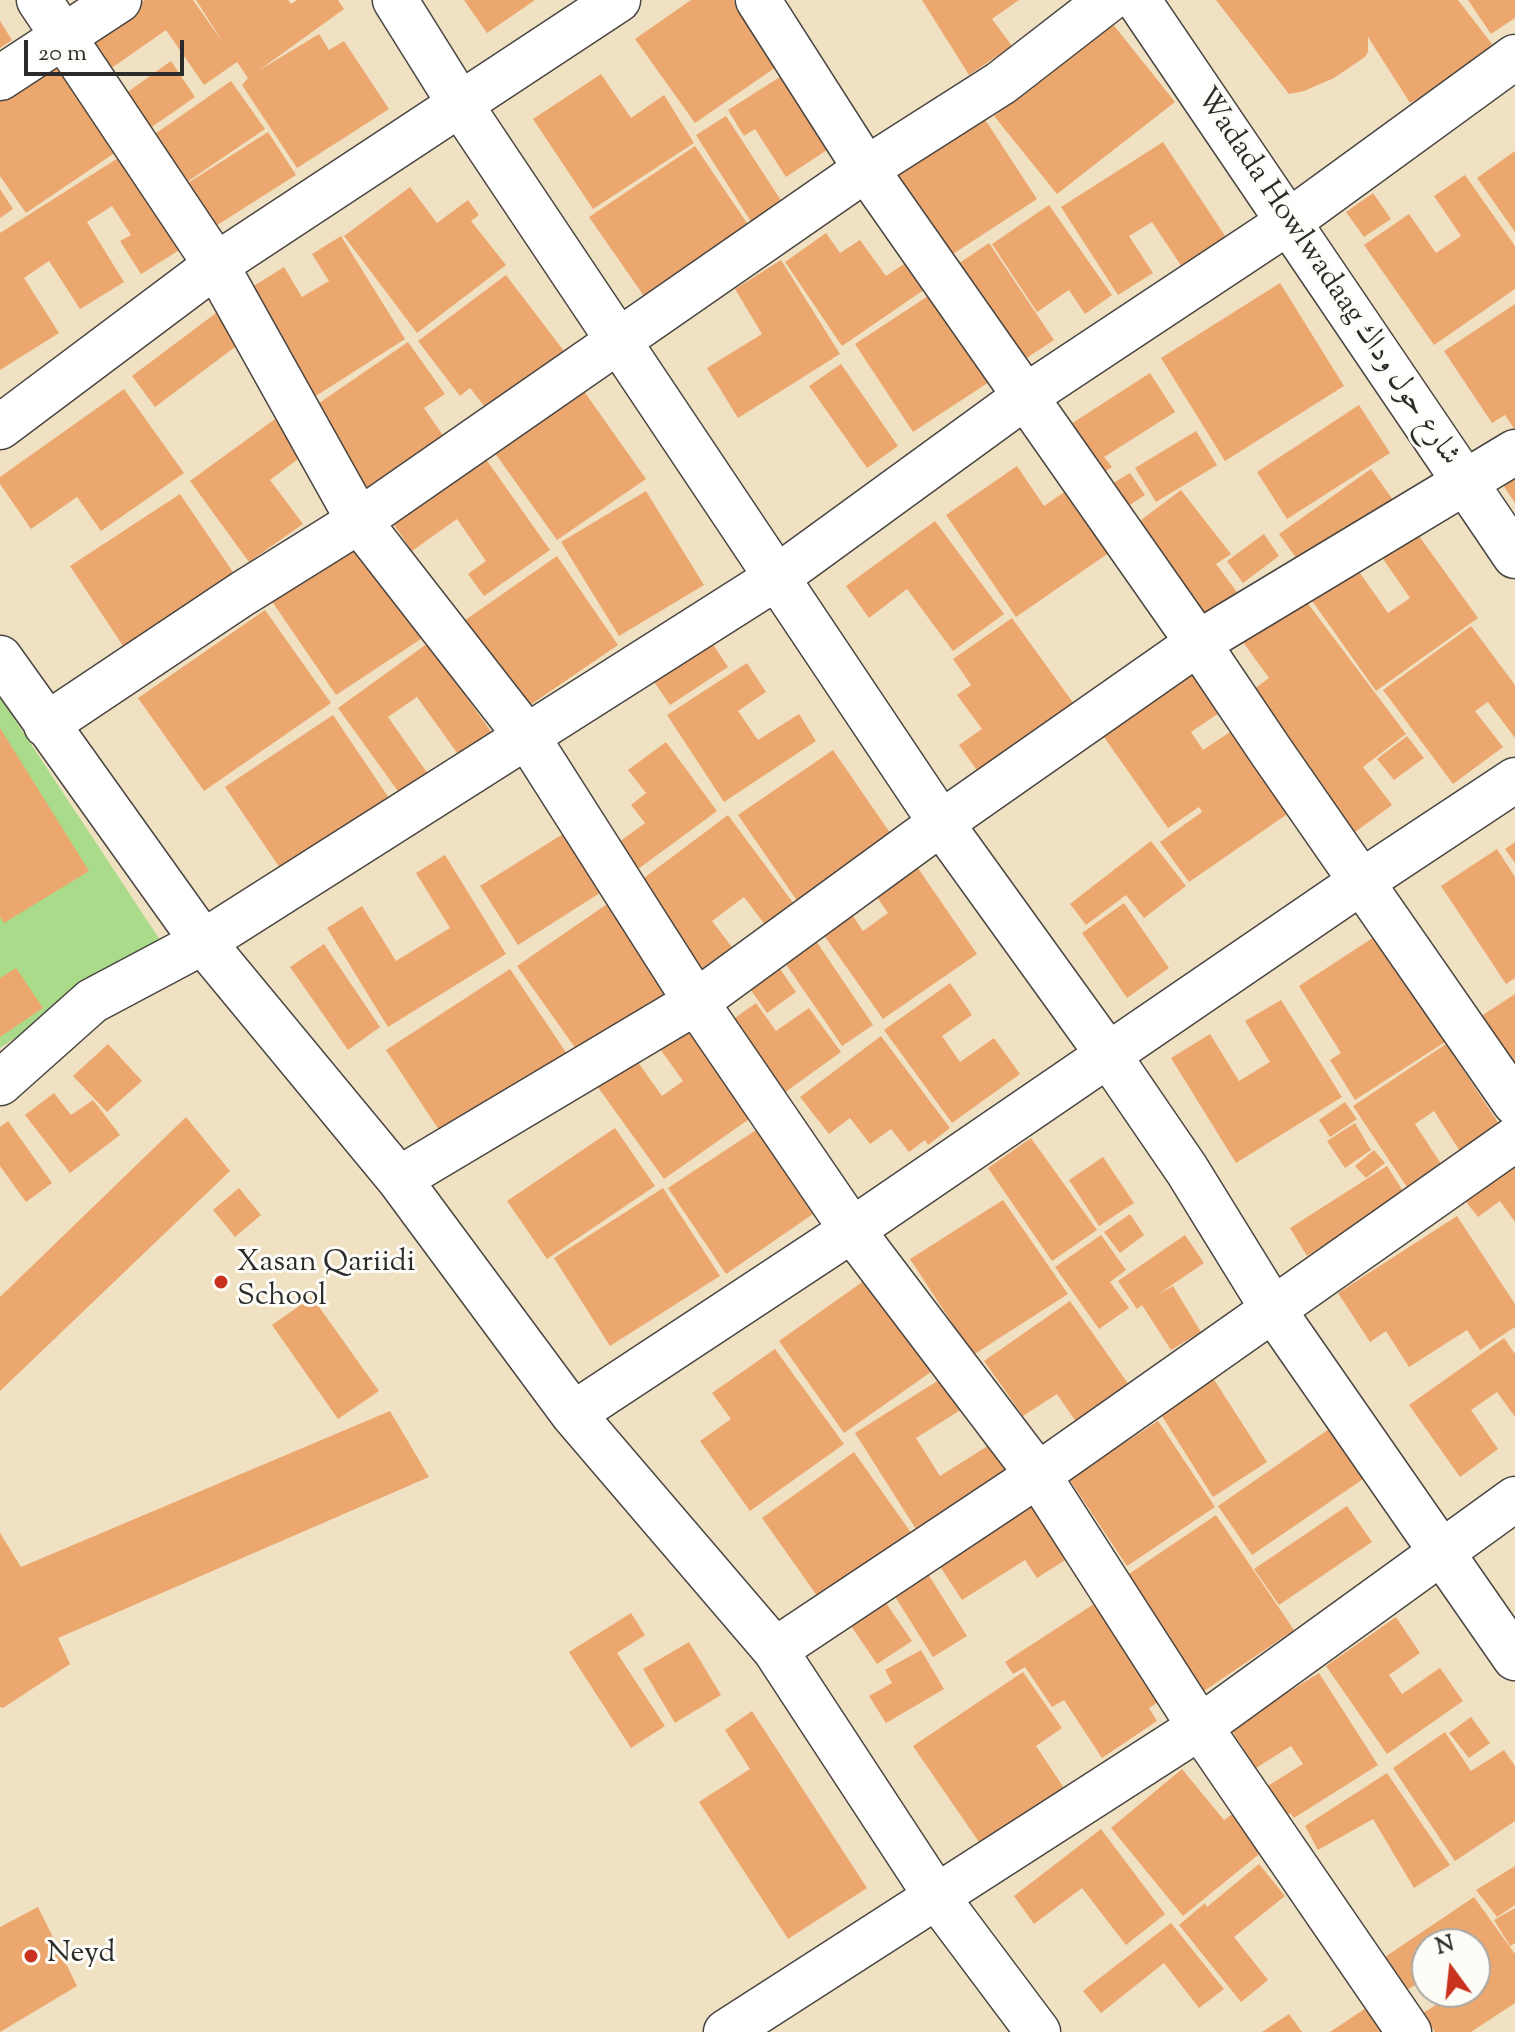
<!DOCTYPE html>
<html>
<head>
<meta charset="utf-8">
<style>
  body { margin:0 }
  #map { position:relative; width:1515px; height:2032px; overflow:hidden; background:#f0e1c3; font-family:"Sorts Mill Goudy",serif }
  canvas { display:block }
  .north { position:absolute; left:1411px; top:1928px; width:80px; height:80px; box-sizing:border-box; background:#fdfcf7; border:2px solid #a9a8a5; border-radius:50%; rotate:345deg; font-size:22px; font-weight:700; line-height:32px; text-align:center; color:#2b2b2b }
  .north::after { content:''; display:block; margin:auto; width:28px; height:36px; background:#c8321e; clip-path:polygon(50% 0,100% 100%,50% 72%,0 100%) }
  .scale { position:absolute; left:24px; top:40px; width:160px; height:36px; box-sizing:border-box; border:4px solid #2b2b2b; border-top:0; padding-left:10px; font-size:24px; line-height:28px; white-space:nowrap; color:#2b2b2b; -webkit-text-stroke:6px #fdfcf7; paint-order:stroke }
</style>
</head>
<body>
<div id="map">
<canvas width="1515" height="2032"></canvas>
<div class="north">N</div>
<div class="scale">20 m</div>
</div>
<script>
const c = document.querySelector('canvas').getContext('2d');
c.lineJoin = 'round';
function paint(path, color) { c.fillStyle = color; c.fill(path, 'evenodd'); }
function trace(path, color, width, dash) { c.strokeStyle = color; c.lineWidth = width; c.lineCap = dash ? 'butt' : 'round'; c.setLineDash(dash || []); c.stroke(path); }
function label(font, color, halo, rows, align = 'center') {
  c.font = font + ' "Sorts Mill Goudy",Amiri,serif'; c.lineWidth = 6; c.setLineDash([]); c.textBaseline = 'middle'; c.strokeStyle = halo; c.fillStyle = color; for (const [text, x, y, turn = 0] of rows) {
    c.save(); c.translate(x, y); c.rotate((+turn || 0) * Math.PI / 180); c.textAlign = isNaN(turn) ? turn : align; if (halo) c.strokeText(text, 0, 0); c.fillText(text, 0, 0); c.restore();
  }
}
const green = new Path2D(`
  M0 697 160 940 0 1048Z`);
const building = new Path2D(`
  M145 0H193L224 44 196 0H288L291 4 297 0H338L344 9 258 71 319 34 329 50 344 41 389 109 297 168 242 85 248 78 237 62 204 85 166 30 103 74 82 44Z
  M464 0H535L487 33Z
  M691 0H733L779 65 695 123 635 39Z
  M922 0H1019L992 19 1012 46 969 75Z
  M1216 0H1458L1492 44 1460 77 1410 103 1368 37V52L1365 57 1334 78 1304 91 1289 94Z
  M1468 0H1515V18L1491 34Z
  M0 21 12 40 0 48Z
  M1112 23 1175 102 1057 194 994 116Z
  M55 53 119 150 26 213 0 176V90Z
  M171 61 195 97 146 131 122 96Z
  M601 74 631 118 664 95 694 143 593 209 533 119Z
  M783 75 830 148 786 177 755 129 744 136 728 110Z
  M231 81 265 129 184 184 152 136Z
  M726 116 788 211 757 231 696 135Z
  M984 118 1037 199 950 256 896 177Z
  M268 132 296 175 211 229 183 186Z
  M1163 142 1227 239 1182 267 1152 222 1129 236 1153 273 1118 295 1061 207Z
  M695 146 751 229 646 299 589 217Z
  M1515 151V232L1477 178Z
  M126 153 186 246 141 274 120 241 131 235 112 206 87 222 124 282 80 309 49 261 24 278 59 333 0 370V233Z
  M1465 175 1515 246V289L1434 345 1364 245 1409 214 1436 253 1461 236 1434 196Z
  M410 187 437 223 468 200 479 215 471 221 506 265 417 333 344 236Z
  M0 189 13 209 0 218Z
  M1373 193 1391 219 1364 237 1346 212Z
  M1049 205 1112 295 1085 314 1069 290 1037 312 992 244Z
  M826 233 840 253 860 240 886 276 913 258 931 285 842 346 785 262Z
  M341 236 405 339 308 401 241 294 284 267 302 297 329 281 312 254Z
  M989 243 1054 340 1019 363 955 266Z
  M781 260 840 354 738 418 707 368 762 334 735 289Z
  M506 275 570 359 493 417 470 388 460 396 418 341Z
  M1280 283 1344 386 1225 461 1161 358Z
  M931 294 989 382 913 432 855 344Z
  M1515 304V430L1505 415 1492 423 1444 351Z
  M220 310 243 341 155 407 132 376Z
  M408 342 445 394 424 408 444 437 366 491 309 410Z
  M841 364 898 446 867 468 809 386Z
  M1150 373 1175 412 1104 457 1112 467 1089 482 1057 433Z
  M581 387 646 479 557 540 492 449Z
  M124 389 184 473 101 531 77 497 31 529 0 484V477Z
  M1359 405 1390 453 1287 519 1257 472Z
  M275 419 302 456 270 480 303 524 249 562 190 481Z
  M1196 431 1217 465 1156 502 1135 468Z
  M483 455 550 550 484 596 468 574 486 561 457 519 412 551 390 519Z
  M1017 466 1044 506 1070 488 1113 550 1016 617 946 515Z
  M1371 469 1396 504 1304 569 1279 534Z
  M1515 469V503L1499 479Z
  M1130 473 1145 495 1116 514 1100 491Z
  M1181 490 1231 554 1216 564 1237 592 1196 623 1125 532Z
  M646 491 704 585 619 636 561 542Z
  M180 494 237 578 127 652 70 566Z
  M935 521 1004 614 953 651 907 589 869 618 846 586Z
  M1414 529 1478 618 1376 691 1308 595 1353 563 1388 613 1410 598 1379 553Z
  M1264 534 1279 556 1243 583 1227 561Z
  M360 541 424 637 336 695 271 600Z
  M557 556 618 645 520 712 458 625Z
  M1300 593 1406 734 1363 767 1392 805 1347 838 1242 698 1269 678 1240 638Z
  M265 610 331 703 204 791 138 698Z
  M1012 618 1079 711 983 779 959 745 982 729 957 695 971 685 953 659Z
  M1471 626 1515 685V738L1488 702 1475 711 1503 747 1453 784 1383 690Z
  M708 637 728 667 670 705 650 676Z
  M428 643 492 733 460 757 417 697 388 717 428 774 400 794 338 708Z
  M1185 657 1222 711 1191 732 1203 750 1242 724 1299 806 1189 882 1160 842 1202 812 1199 807 1168 828 1092 720Z
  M747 663 766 692 738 711 758 740 799 714 816 741 724 802 667 715Z
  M333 715 389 798 282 871 225 787Z
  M0 728 89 871 4 923 0 917Z
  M1407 736 1424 758 1394 780 1377 759Z
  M666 742 717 811 634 872 615 845 645 823 631 805 646 793 628 770Z
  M833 750 895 840 800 905 738 815Z
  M728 815 794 904 766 926 744 897 712 921 738 955 708 978 636 884Z
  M566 832 603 891 518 945 480 886Z
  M1151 841 1186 886 1144 918 1126 895 1086 925 1070 904Z
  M1515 842V863L1505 849Z
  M1497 849 1515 877V978L1506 984 1441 886Z
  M445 855 506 954 388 1027 327 928 362 906 396 961 450 928 416 873Z
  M913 861 977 954 883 1019 816 924 845 904 863 931 888 913 872 890Z
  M610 902 674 994 611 1036 606 1028 576 1049 517 966Z
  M1124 903 1169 968 1127 998 1082 933Z
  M1391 926 1459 1033 1355 1100 1330 1060 1341 1053 1299 986Z
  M814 938 873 1025 842 1046 783 960Z
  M324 944 380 1027 348 1050 290 967Z
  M771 956 796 992 767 1013 741 976Z
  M16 968 43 1008 0 1037V978Z
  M510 969 569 1057 445 1139 386 1050Z
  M950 983 972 1015 942 1036 960 1062 994 1038 1020 1074 952 1123 884 1030Z
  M1515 994V1093L1469 1024Z
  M1281 1000 1342 1097 1236 1163 1171 1058 1210 1034 1239 1081 1270 1062 1245 1021Z
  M756 1003 776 1031 809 1008 841 1052 784 1093 732 1020Z
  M684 1023 752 1117 664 1179 597 1086 635 1058 662 1096 683 1081 656 1043Z
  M881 1036 950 1128 928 1145 925 1140 909 1152 891 1129 870 1144 850 1118 829 1134 800 1097Z
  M108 1044 142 1081 107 1112 73 1076Z
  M1446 1044 1503 1130 1463 1156 1434 1111 1415 1124 1443 1167 1409 1190 1353 1106Z
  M54 1093 71 1115 93 1100 120 1135 70 1173 25 1115Z
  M1345 1102 1357 1119 1330 1137 1319 1120Z
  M186 1117 230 1171 0 1391V1297Z
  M8 1121 52 1183 26 1202 0 1166V1127Z
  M1355 1123 1371 1150 1345 1168 1327 1141Z
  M615 1128 655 1186 547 1259 507 1201Z
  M756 1130 813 1214 726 1274 668 1188Z
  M1031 1138 1097 1230 1052 1261 988 1168Z
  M1374 1150 1385 1163 1366 1178 1355 1166Z
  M1103 1157 1134 1203 1099 1226 1069 1180Z
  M1515 1159V1222L1500 1201 1478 1217 1459 1193Z
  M1387 1166 1405 1194 1307 1256 1290 1228Z
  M239 1188 261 1215 235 1237 213 1210Z
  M663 1188 720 1276 610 1346 554 1258Z
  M1003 1200 1068 1294 973 1355 910 1259Z
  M1130 1214 1144 1235 1120 1253 1104 1232Z
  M1457 1216 1515 1304V1327L1480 1350 1467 1330 1409 1367 1386 1331 1370 1342 1338 1293Z
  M1101 1235 1126 1270 1110 1282 1129 1308 1099 1329 1055 1267Z
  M1185 1235 1204 1263 1157 1295 1173 1286 1201 1332 1171 1350 1142 1305 1137 1309 1118 1281Z
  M865 1280 931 1372 844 1433 779 1341Z
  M312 1297 379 1391 338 1419 272 1325Z
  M1070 1301 1134 1392 1081 1429 1057 1394 1023 1416 984 1361Z
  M1504 1338 1515 1354V1417L1497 1392 1471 1410 1498 1449 1460 1477 1409 1405Z
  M775 1349 844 1444 750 1511 700 1441 731 1419 712 1393Z
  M942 1378 962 1409 916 1438 940 1476 994 1442 1016 1476 921 1537 855 1433Z
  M1213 1378 1267 1462 1213 1497 1160 1413Z
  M390 1411 429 1477 58 1638 70 1664 3 1708 0 1707V1533L21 1567Z
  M1158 1421 1215 1507 1127 1566 1069 1479Z
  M1332 1427 1366 1477 1252 1555 1218 1506Z
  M854 1452 912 1534 820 1600 762 1518Z
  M1036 1498 1073 1555 1037 1578 1025 1560 962 1600 937 1562Z
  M1347 1506 1372 1542 1279 1605 1254 1569Z
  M1216 1515 1294 1630 1204 1691 1126 1576Z
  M928 1574 967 1636 933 1657 894 1595Z
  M884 1600 912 1641 877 1664 849 1623Z
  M1100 1600 1166 1697 1149 1708 1157 1721 1102 1758 1064 1700 1052 1707 1025 1667 1013 1674 1005 1662Z
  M631 1613 645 1635 617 1653 665 1726 631 1748 569 1652Z
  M1396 1617 1420 1653 1389 1675 1402 1694 1440 1668 1463 1701 1387 1754 1326 1666Z
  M689 1642 721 1695 675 1723 643 1669Z
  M921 1650 944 1689 886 1723 869 1696 892 1683 885 1670Z
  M1023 1672 1062 1728 1036 1746 1064 1788 981 1845 913 1746Z
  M1319 1673 1378 1765 1294 1818 1290 1813 1285 1816 1266 1787 1303 1764 1291 1746 1256 1768 1230 1728Z
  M752 1711 867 1888 788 1939 699 1802 750 1769 725 1730Z
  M1471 1717 1490 1743 1469 1758 1449 1733Z
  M1445 1732 1471 1771 1504 1750 1515 1766V1821L1455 1861 1393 1768Z
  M1182 1769 1224 1820 1239 1809 1269 1846 1183 1916 1111 1828Z
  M1387 1773 1450 1865 1414 1888 1373 1819 1318 1850 1305 1826Z
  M1101 1829 1165 1914 1126 1945 1082 1888 1034 1924 1014 1896Z
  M1259 1864 1285 1896 1234 1937 1268 1980 1241 2002 1179 1925 1205 1903 1207 1907Z
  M1515 1866V1905L1497 1917 1476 1890Z
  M1474 1897 1515 1954V2003L1471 2032H1435L1423 2013 1457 1992H1475V1944H1427V1978L1400 1994 1379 1961Z
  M38 1907 77 1986 0 2032V1927Z
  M1515 1908V1943L1510 1946 1494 1920Z
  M1171 1923 1224 1989 1199 2008 1164 1963 1101 2013 1083 1991Z
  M1366 2008 1383 2032H1330Z
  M1289 2014 1302 2032H1262Z`);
const minor = new Path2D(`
  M39 0 216 265 359 521 528 738 696 1002 852 1230 1038 1475 1200 1727 1409 2032
  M395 0 460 104 941 823 1109 1056 1187 1170 1274 1311 1515 1658
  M758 0 866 169 1198 643 1270 750 1515 1103
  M1138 0 1515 556
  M0 78 119 0
  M0 427 216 265 618 0
  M0 658 203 942 399 1179 573 1414 775 1650 936 1896 1038 2032
  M46 725 242 594 359 521 866 169 1001 83 1108 0
  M0 1083 92 1001 203 942 776 578 1026 396 1287 223 1515 57
  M399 1179 696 1002 941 823 1198 643 1515 452
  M573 1414 852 1230 1361 882 1515 780
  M775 1650 1038 1475 1515 1139
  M726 2032 1200 1727 1515 1499`);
const markers = [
  [221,1282,8,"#c8321e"],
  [31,1956,8,"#c8321e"]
];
const streetNames = [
  ["Wadada Howlwadaag شارع حول وداك",1326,278,56]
];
const poiNames = [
  ["Xasan Qariidi",237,1265],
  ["School",237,1299],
  ["Neyd",47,1956]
];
paint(green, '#aadb8a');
paint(building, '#eca76f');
trace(minor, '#494642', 47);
trace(minor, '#fff', 44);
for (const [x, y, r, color] of markers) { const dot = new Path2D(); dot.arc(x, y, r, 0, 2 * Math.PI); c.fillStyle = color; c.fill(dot); trace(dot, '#fdfcf7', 3); }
label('30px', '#2b2b2b', '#fdfcf7', streetNames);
label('30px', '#2b2b2b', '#fdfcf7', poiNames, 'left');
</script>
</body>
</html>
